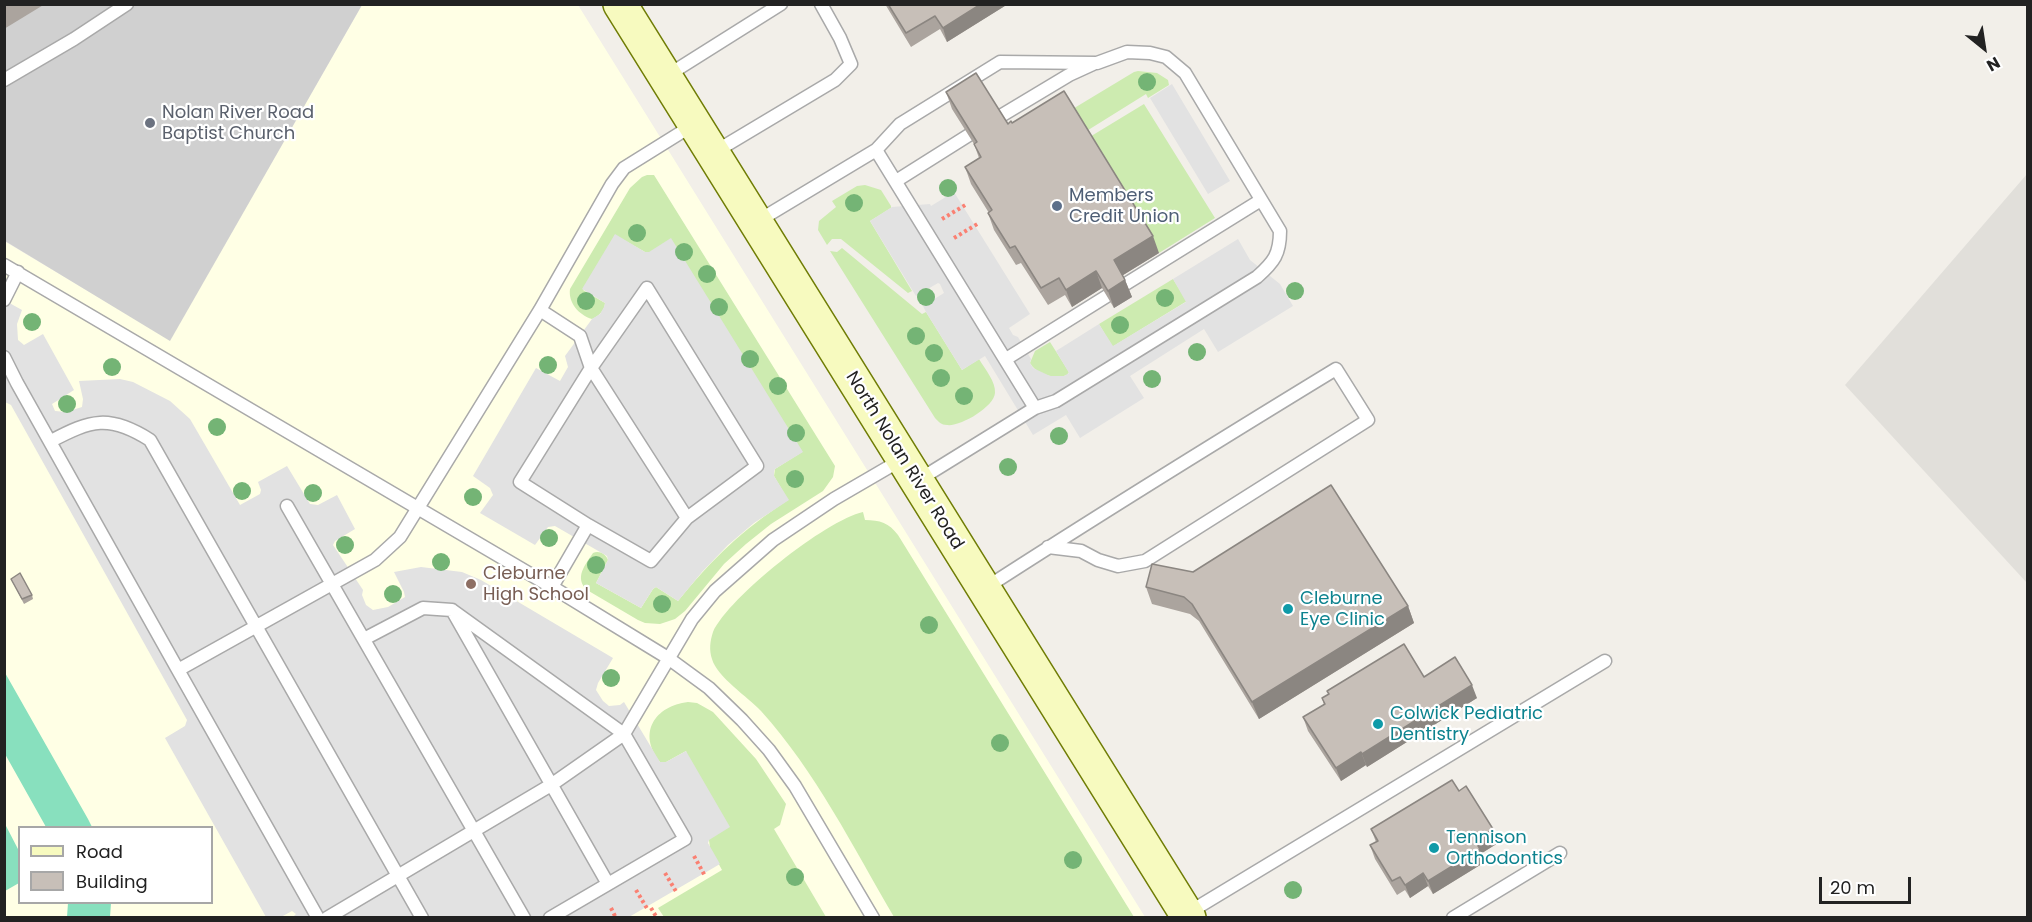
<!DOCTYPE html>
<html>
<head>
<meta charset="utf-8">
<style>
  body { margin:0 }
  #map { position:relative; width:2032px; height:922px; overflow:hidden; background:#f2efe9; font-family:Poppins,sans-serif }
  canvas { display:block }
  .frame { position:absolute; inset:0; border:6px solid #222; pointer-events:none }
  .legend { position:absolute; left:18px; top:826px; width:195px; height:78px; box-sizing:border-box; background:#fff; border:2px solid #a7a7a7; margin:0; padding:8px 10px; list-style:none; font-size:18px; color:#222 }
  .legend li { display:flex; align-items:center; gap:12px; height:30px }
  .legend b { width:30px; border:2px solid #a7a7a7 }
  .north { position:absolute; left:1954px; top:18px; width:60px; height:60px; -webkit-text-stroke:4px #fff; paint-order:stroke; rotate:150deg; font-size:16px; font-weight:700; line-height:24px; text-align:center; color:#222 }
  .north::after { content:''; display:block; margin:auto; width:21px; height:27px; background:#222; clip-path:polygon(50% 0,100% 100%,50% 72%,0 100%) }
  .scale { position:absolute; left:1819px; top:877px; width:92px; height:27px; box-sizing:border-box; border:3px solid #222; border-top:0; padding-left:8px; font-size:18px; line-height:21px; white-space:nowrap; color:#222; -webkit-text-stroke:4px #fff; paint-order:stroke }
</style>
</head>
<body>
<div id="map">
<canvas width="2032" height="922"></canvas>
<div class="frame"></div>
<ul class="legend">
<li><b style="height:8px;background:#f7fabf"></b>Road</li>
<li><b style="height:16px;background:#c7bfb8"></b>Building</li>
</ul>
<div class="north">N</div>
<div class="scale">20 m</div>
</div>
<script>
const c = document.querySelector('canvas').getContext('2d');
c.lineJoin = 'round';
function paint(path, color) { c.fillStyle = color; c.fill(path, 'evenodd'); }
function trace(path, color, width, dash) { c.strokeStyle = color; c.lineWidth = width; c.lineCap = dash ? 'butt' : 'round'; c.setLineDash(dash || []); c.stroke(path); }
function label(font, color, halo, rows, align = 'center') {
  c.font = font + ' Poppins,sans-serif'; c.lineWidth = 4.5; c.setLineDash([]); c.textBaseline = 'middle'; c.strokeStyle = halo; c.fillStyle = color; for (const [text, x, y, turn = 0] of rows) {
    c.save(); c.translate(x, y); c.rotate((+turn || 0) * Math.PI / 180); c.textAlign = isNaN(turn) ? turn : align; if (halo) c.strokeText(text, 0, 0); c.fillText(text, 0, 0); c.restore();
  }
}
const education = new Path2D(`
  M362 5H578L1145 917H5L4 241 170 340ZM20 828H212V902H20Z`);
const religious = new Path2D(`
  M4 5H362L170 341 5 241Z`);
const airport = new Path2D(`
  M2027 174V583L1845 385Z`);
const grass = new Path2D(`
  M1138 71 1157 73 1168 80 1169 85 1148 98 1146 94 1085 132 1071 110 1134 72Z
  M1144 104 1215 218 1159 253 1088 138Z
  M647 175H654L835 466 833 477 823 491 771 524 746 544 724 564 685 611 675 619 660 624 645 623 638 620 587 590C574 578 585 565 593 553 599 550 606 554 608 560L596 583 641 608 653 589 656 587 678 601C714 557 741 531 788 500L774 476 775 469 802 452 649 252H645L615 235 583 290 605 303C605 310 599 316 592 319 579 315 568 303 570 289L630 188 642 177Z
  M865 185 881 190 891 206V208L870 221 912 291 908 293 841 239H832L827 245 818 230 819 221 836 207 832 201 857 186Z
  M842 248 922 314 926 312 962 370 979 359C985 369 996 382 995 393 994 407 960 427 947 425 941 425 939 422 935 418L830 251 837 252Z
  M1173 279 1187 301 1112 347 1099 324Z
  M1050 342 1069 372 1067 375C1055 379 1037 375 1030 363L1035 351Z
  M863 512 865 520C880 520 889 523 898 535L1134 917H894C853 847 816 772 761 711 748 697 717 677 712 659 709 650 710 641 713 632 729 597 826 520 863 512Z
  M688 702 697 703 713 712 756 759 786 804 780 825 774 829 826 917H664L658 908 722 870 710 848 709 840 686 751 666 762H660C637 733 655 706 688 702Z`);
const pitch = new Path2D(`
  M4 671 88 819 92 827H46L5 754Z
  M5 824 19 851V883L5 891Z
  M68 903H111L110 917H67Z`);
const parking = new Path2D(`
  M1172 84 1230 181 1208 194 1150 98Z
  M954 192 1030 314 1009 328 1013 335 1018 337 1031 359 1030 363 1033 368 1050 376H1064L1069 373 1056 351 1099 324 1113 346 1186 302 1173 279 1238 239 1250 260 1280 284 1293 306 1218 352 1204 329 1130 376 1144 398 1080 438 1066 415 1033 435 985 356 962 370 926 312 923 306 944 293 940 284 938 283 916 296 870 221 892 207 930 204 931 206Z
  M615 234 645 252H649L671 238 803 452 775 469 774 472V476L789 500 754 523 728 545 702 572 678 601 656 587 653 589 641 608 596 583 608 560 607 556 555 526 548 527 535 545 480 513 493 495 490 488 473 476 536 368 560 381 568 367 565 356 592 319 600 314 604 307 605 303 582 289Z
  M4 300 22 310 17 324 18 340 24 345 43 334 74 390 52 404 55 411 66 412 82 407 83 399 79 381 120 379 133 382 170 401 190 419 240 505 260 494 261 490 258 482 287 466 310 504 318 505 337 495 355 529 335 541 333 545 363 590 362 595 366 605 373 610 388 607 405 597 404 592 394 572 421 567 462 572 481 580 613 658 598 683 596 690 603 701 609 706 620 705 624 702 660 762H666L686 751 730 827 709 840 708 843 720 864 629 917 292 918 296 914 292 911 281 917H266L165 738 185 726 187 720 11 405 5 402Z`);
const path = new Path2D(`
  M942 219 967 204
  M954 238 979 223
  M694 856 705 876
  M665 873 677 893
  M636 890 648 910
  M611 908 616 918
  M651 908 657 918`);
const service = new Path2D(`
  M665 77 781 4
  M4 80 74 39 127 4
  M999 117 1069 75 1093 64
  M876 150 1035 408
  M713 153 835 80 851 64 840 38 821 4
  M896 181 969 135
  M758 221 876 150 900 124 1000 62 1097 63 1127 52 1150 53 1166 57 1185 73 1280 231C1280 254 1274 262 1257 277L1056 401 1035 408 917 481
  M4 265 552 587 668 658 709 688 742 720 769 750 795 786 873 918
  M1124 285 1261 200
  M4 300 18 272
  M540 310 580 336 591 368 647 288 757 466 687 518
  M4 357 17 383 178 670 375 560 400 537 540 310 612 184 624 168 693 125
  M1006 359 1107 296
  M51 441C91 420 109 414 150 440L422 918
  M287 506 524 918
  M552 587 588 525 520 482 591 368 687 518 651 561 588 525
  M984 589C1100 514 1218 441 1336 369L1368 420 1145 561 1118 566 1098 560 1081 551 1048 547
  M452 610 624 734 685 839 550 918
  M364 639 423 608 452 610 608 884
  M178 670 318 918
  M1188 913 1605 661
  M327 918 551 785 624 734 692 619 715 591 773 540 834 499 901 460
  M1453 918 1560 853`);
const secondary = new Path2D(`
  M620 4 1189 918`);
const trees = [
  [1147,82],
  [948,188],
  [854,203],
  [637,233],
  [684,252],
  [707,274],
  [1295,291],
  [926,297],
  [1165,298],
  [586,301],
  [719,307],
  [32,322],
  [1120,325],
  [916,336],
  [1197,352],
  [934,353],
  [750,359],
  [548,365],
  [112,367],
  [941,378],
  [1152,379],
  [778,386],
  [964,396],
  [67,404],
  [217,427],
  [796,433],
  [1059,436],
  [1008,467],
  [795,479],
  [242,491],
  [313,493],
  [473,497],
  [549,538],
  [345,545],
  [441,562],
  [596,565],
  [393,594],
  [662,604],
  [929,625],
  [611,678],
  [1000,743],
  [1073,860],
  [795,877],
  [1293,890]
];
const wall = new Path2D(`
  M4 4H45L4 29Z
  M885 4H1008L947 42 940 29 911 47Z
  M946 92 1008 124 1012 123 1159 253 1123 275 1132 297 1114 308 1102 288 1072 307 1065 295 1048 305 1021 263 1016 265 994 230 988 213H989L971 184 965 167 979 158 974 144 952 109Z
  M1193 572 1408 606 1414 623 1259 719 1199 621 1190 614 1152 604 1146 587Z
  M11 579 32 595 33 599 24 604Z
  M1424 677 1477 698 1367 767 1366 765 1341 781 1308 731 1303 717 1324 705 1322 698Z
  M1459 791 1493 829 1498 843 1482 853 1485 862 1433 894 1428 886 1410 898 1405 890 1397 895 1375 859 1370 845 1376 842 1371 829Z`);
const shadedWall = new Path2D(`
  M981 4H1008L947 42 943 28Z
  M1153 236 1159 253 1120 277 1114 260Z
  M1096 271 1102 288 1072 307 1066 290Z
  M1125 280 1132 297 1114 308 1108 291Z
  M1408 606 1414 623 1259 719 1252 702Z
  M1472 685 1477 698 1367 767 1362 754Z
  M1361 752 1366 765 1341 781 1336 768Z
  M1493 829 1498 843 1482 853 1485 862 1433 894 1428 881 1475 841Z
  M1423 873 1428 886 1410 898 1405 885Z`);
const building = new Path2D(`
  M888 4H981L943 28 935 16 906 33Z
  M976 73 1008 124 1011 121 1012 123 1064 91 1153 236 1114 260 1125 280 1108 291 1096 271 1066 290 1059 278 1041 288 1015 246 1010 248 988 213 992 210 965 167 981 157 974 144 977 142 946 92Z
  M1331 485 1408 606 1252 702 1192 604 1184 597 1146 587 1152 564 1193 572Z
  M20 573 32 595 22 599 11 579Z
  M1404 644 1424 677 1455 657 1472 685 1362 754 1361 752 1336 768 1303 717 1325 704 1322 698 1329 694 1327 691Z
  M1452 780 1459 791 1466 786 1493 829 1475 841 1480 849 1428 881 1423 873 1405 885 1400 877 1392 881 1370 845 1378 841 1371 829Z`);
const markers = [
  [150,123,6,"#6b7280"],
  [1057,206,6,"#5c6f8a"],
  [471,584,6,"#8d6e63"],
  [1288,609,6,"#0f9aa8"],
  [1378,724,6,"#0f9aa8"],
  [1434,848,6,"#0f9aa8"]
];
const worshipNames = [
  ["Nolan River Road",162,113],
  ["Baptist Church",162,134]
];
const serviceNames = [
  ["Members",1069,196],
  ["Credit Union",1069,217]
];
const streetNames = [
  ["North Nolan River Road",904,461,58]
];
const educationNames = [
  ["Cleburne",483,574],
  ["High School",483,595]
];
const cultureNames = [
  ["Cleburne",1300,599],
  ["Eye Clinic",1300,620],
  ["Colwick Pediatric",1390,714],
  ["Dentistry",1390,735],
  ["Tennison",1446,838],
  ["Orthodontics",1446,859]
];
paint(education, '#ffffe5');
paint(religious, '#d0d0d0');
paint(airport, '#e1dfda');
paint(grass, '#cdebb0');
paint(pitch, '#88e0be');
paint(parking, '#e2e2e2');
trace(service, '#a9a9a9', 15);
trace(secondary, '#707d05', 36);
trace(path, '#fa8072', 4, [3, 3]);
trace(service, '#fff', 12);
trace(secondary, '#f7fabf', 33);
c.fillStyle = '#74b475';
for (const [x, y] of trees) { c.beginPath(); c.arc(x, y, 9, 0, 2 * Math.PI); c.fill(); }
paint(wall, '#aba49e');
paint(shadedWall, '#8b8681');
paint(building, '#c7bfb8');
trace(building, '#8b8681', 1.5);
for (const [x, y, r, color] of markers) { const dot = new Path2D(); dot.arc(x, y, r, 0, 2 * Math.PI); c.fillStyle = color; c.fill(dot); trace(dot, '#fff', 2); }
label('18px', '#5b616d', '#fff', worshipNames, 'left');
label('18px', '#4e5e75', '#fff', serviceNames, 'left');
label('18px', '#222', '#fff', streetNames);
label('18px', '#785e54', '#fff', educationNames, 'left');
label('18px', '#0d838f', '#fff', cultureNames, 'left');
</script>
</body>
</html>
